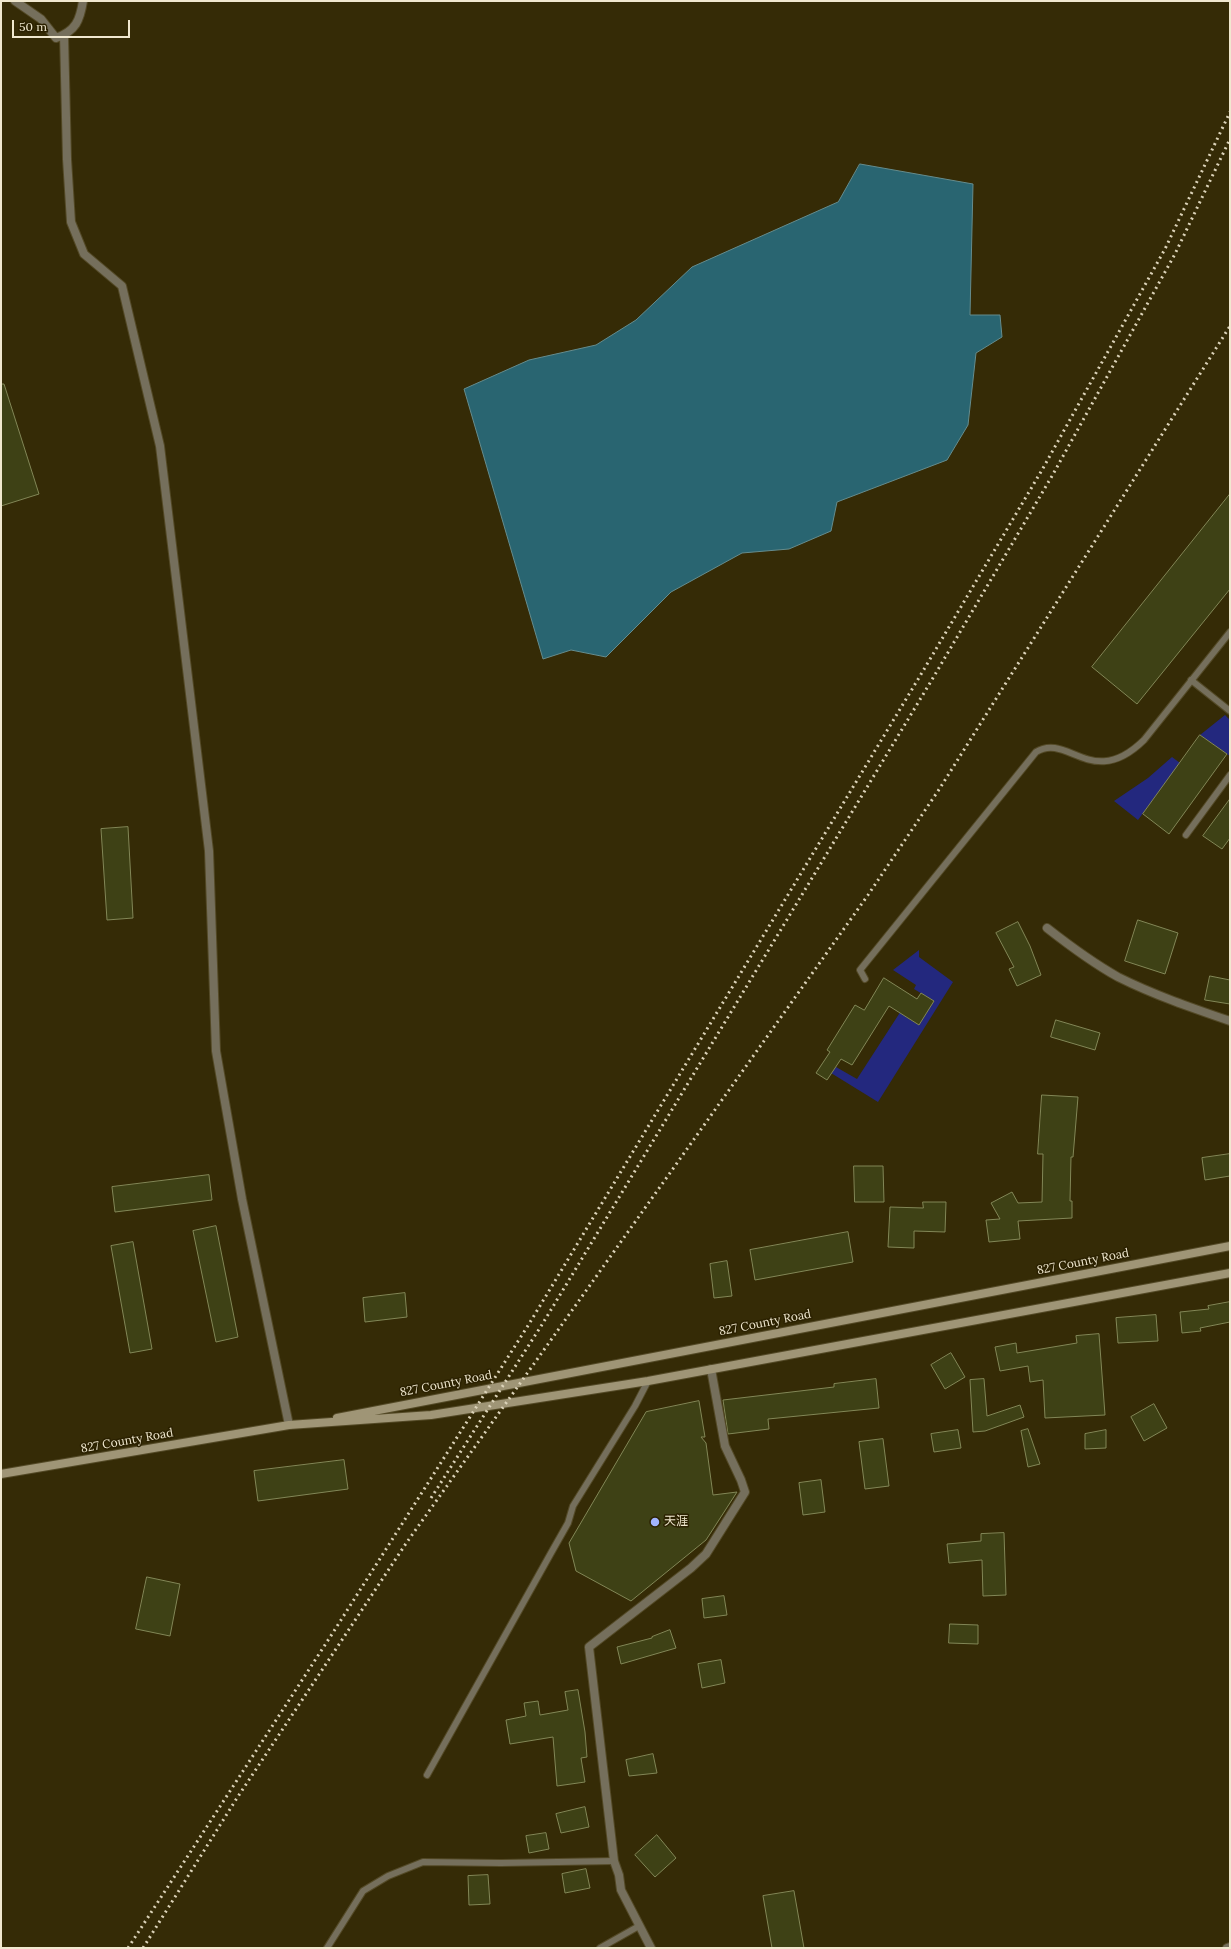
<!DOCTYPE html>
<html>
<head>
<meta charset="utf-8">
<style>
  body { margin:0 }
  #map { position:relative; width:1231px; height:1949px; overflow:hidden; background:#352b06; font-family:Lora,serif }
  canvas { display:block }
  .frame { position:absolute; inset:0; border:2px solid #f0e8cf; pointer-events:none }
  .scale { position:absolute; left:12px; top:20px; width:118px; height:18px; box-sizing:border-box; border:2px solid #f0e8cf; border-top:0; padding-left:5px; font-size:12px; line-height:14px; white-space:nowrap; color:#f0e8cf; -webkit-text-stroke:3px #2b2100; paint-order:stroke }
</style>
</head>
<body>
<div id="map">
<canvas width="1231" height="1949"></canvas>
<div class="frame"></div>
<div class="scale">50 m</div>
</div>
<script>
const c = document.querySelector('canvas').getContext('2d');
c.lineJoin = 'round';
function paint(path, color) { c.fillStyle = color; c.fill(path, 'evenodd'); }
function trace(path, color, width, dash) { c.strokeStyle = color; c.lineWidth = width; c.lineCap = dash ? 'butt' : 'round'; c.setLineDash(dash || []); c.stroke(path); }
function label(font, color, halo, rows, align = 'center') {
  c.font = font + ' Lora,"Noto Sans SC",serif'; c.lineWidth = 3; c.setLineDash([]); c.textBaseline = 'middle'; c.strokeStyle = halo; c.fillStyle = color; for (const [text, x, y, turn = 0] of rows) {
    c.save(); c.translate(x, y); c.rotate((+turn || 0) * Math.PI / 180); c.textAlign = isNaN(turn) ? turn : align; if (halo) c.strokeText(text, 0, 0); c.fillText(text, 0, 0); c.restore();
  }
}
const green = new Path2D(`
  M1225 715 1230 720V756L1200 735Z
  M1172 757 1180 763 1138 820 1114 801 1148 778Z
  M919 950V957L953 982 878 1102 831 1073 836 1067 857 1079 910 997 916 1001 906 1017 919 1025 934 1001 914 989 916 985 893 970Z`);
const water = new Path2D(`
  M860 164 973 184 970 315H1000L1002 337 976 353 968 425 947 460 837 502 831 531 789 549 742 553 671 592 606 657 571 650 543 659 464 389 529 360 596 345 636 320 692 267 838 202Z`);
const building = new Path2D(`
  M1 384H4L39 494 1 506Z
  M1230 494V589L1137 704 1092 667Z
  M1200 735 1227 754 1169 834 1143 814Z
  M1230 799V838L1222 849 1203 836Z
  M128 827 133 918 107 920 101 829Z
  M1138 920 1178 933 1165 974 1125 961Z
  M1018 922 1030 946 1041 975 1017 986 1009 969 1014 967 996 933Z
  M1210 976 1230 980V1004L1205 1000Z
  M884 978 917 999 921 993 934 1001 919 1025 889 1006 852 1065 841 1059 827 1080 816 1073 830 1052 827 1050 855 1005 864 1010Z
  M1056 1020 1100 1033 1095 1050 1051 1037Z
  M1042 1095 1078 1097 1073 1157H1071L1070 1201H1072V1218L1018 1221 1020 1239 989 1242 986 1220 1000 1219 991 1203 1012 1192 1018 1203 1042 1202 1043 1154H1038Z
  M1230 1154V1176L1205 1180 1202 1158Z
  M854 1166H883L884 1202H855Z
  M209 1175 212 1200 115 1212 112 1187Z
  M923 1202H946L945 1232 914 1231V1248L888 1247 890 1207 923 1208Z
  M216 1226 238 1337 216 1342 193 1231Z
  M848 1232 853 1262 755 1280 750 1250Z
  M133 1242 152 1349 130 1353 111 1246Z
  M727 1261 732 1296 714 1298 710 1264Z
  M405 1293 407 1317 365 1322 363 1298Z
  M1230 1302V1322L1200 1328 1201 1331 1182 1333 1180 1312 1209 1309 1208 1306Z
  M1156 1315 1158 1341 1118 1343 1116 1318Z
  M1099 1334 1105 1415 1045 1418 1043 1380 1030 1382 1028 1366 1000 1371 995 1347 1016 1343 1017 1353 1077 1343 1076 1336Z
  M951 1353 965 1377 945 1389 931 1365Z
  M876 1379 879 1408 768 1419 769 1429 728 1434 723 1400 834 1387V1384Z
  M984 1379 987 1416 1020 1405 1024 1417 985 1431 973 1432 970 1380Z
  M699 1401 705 1437H701L706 1443 713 1495 737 1492 706 1540 631 1601 576 1571 569 1543 646 1412Z
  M1154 1404 1167 1428 1144 1441 1131 1417Z
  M1028 1429 1040 1464 1028 1467 1021 1431Z
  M958 1430 961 1448 934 1452 931 1434Z
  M1106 1430V1448L1085 1449V1434Z
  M883 1439 889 1486 865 1489 859 1442Z
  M344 1460 348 1489 258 1501 254 1471Z
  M821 1480 825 1512 803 1515 799 1483Z
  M1004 1533 1006 1595 983 1596 982 1560 949 1563 947 1544 981 1541V1534Z
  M147 1577 180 1584 170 1636 136 1629Z
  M724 1596 727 1615 704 1618 702 1599Z
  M950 1624 978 1625V1644L949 1643Z
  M670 1630 676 1648 621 1664 617 1647 652 1638V1637Z
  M721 1660 725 1683 702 1688 698 1664Z
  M578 1690 585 1732 587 1757 581 1758 585 1782 557 1786 553 1737 510 1744 506 1720 526 1716 524 1703 538 1701 540 1715 568 1710 565 1692Z
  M653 1754 657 1773 629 1776 626 1760Z
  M585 1807 589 1827 561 1833 556 1814Z
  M546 1833 549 1849 529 1853 526 1836Z
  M657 1835 676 1858 655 1877 635 1855Z
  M586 1869 590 1888 565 1893 562 1874Z
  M488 1875 490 1904 469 1905 468 1876Z
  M794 1891 804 1948H772L763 1896Z`);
const lane = new Path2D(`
  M1191 680 1230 711
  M1186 835 1230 775
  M865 979 860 970 1036 752C1068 732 1092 791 1144 740L1230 632
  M427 1775 551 1553 568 1523 573 1506 635 1406 648 1381
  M327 1948 363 1891 388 1876 423 1862 501 1863 614 1861
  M600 1948 639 1926`);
const street = new Path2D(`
  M15 1 41 19 56 38C76 31 80 20 83 1
  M64 35 67 159 71 222 84 254 122 286 160 446 209 851 216 1051 242 1199 289 1425
  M1047 928C1070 946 1093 963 1118 977 1154 995 1192 1008 1230 1021
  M651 1948 621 1890 619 1875 614 1861 589 1647 691 1568 706 1554 745 1492 741 1480 725 1446 711 1369
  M1227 1948 1230 1947`);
const secondary = new Path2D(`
  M337 1418 1230 1246
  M1 1474 289 1425 431 1415 648 1381 1230 1273`);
const rail = new Path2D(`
  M431 1498 543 1323 930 683 1052 476 1175 254 1230 139
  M128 1948 334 1631 529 1324 920 676 1042 470 1165 249 1230 112
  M143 1948 237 1798 407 1542 868 895 940 788 1230 326`);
const markers = [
  [655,1522,5,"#a1b3fd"]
];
const streetNames = [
  ["827 County Road",1083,1262,-11],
  ["827 County Road",765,1323,-11],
  ["827 County Road",446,1384,-11],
  ["827 County Road",127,1441,-10]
];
const poiNames = [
  ["天涯",664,1522]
];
paint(green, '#23287e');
paint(water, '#296571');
trace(water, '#658c8d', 1);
paint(building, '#3e4115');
trace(building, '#828757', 1);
trace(lane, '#534926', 8);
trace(street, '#534926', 10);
trace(secondary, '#534926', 10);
trace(lane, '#756f5c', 6);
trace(street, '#756f5c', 8);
trace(secondary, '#9f9576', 8);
trace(rail, '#dcd3b9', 3, [2, 4]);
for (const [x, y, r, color] of markers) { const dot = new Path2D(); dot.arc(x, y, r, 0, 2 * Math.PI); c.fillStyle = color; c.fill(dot); trace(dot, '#2b2100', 1.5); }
label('12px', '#f0e8cf', '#2b2100', streetNames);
label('12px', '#f0e8cf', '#2b2100', poiNames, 'left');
</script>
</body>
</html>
